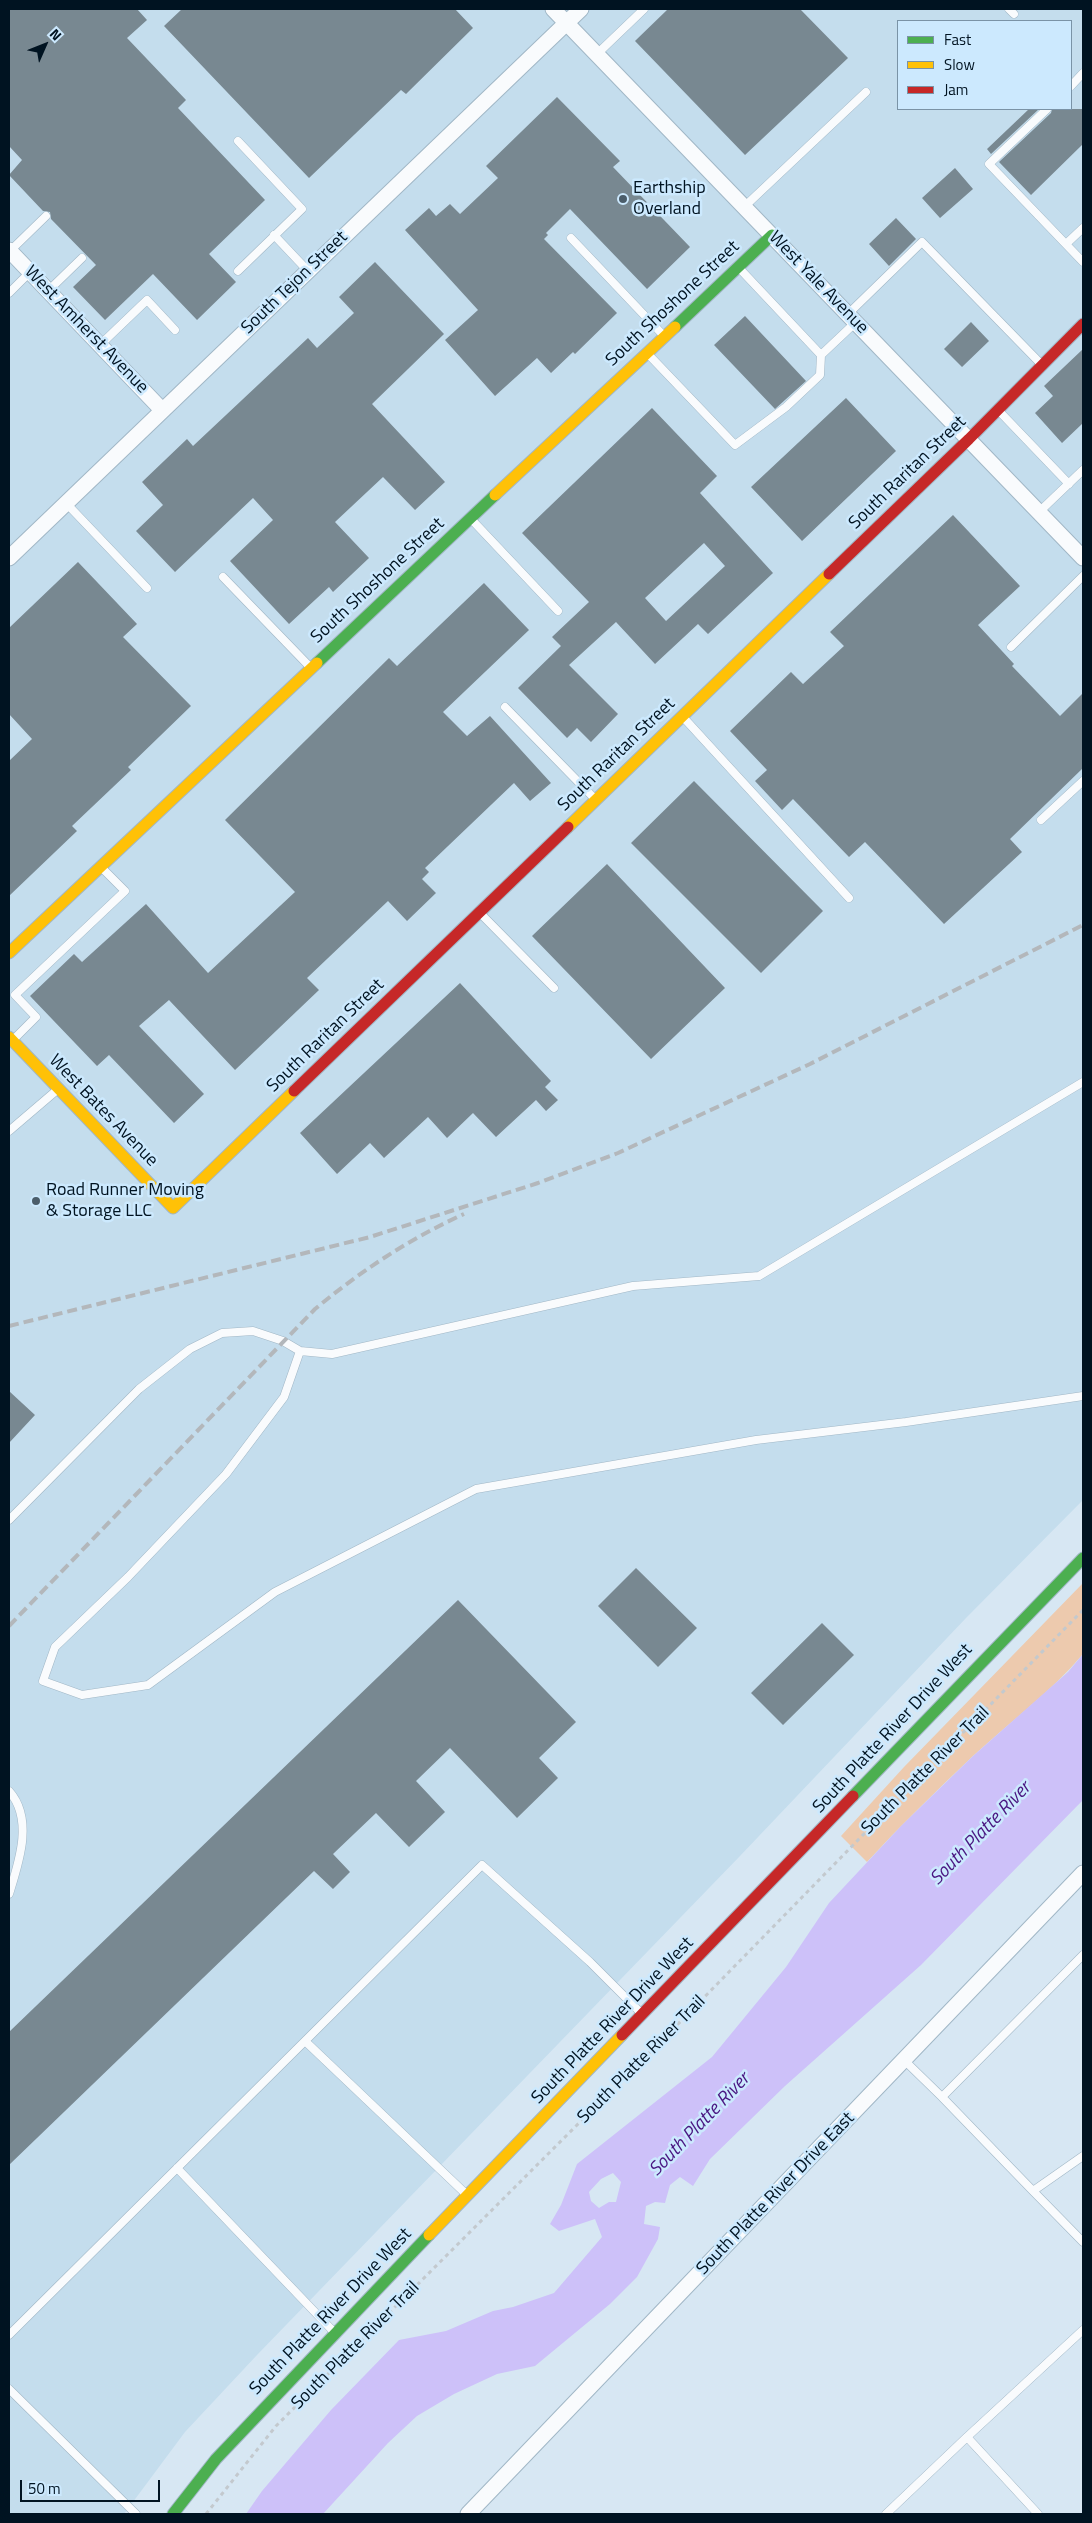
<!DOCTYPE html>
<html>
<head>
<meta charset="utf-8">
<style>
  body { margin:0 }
  #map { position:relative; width:1092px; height:2523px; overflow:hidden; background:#d7e7f3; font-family:"Titillium Web",sans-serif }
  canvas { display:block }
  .frame { position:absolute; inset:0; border:10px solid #001321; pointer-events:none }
  .legend { position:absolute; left:897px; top:20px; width:175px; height:90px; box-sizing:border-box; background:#cce9fe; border:1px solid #7a93a6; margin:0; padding:6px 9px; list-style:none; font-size:15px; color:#001321 }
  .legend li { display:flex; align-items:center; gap:10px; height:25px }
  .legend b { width:25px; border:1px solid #7a93a6 }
  .north { position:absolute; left:20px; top:20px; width:50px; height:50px; -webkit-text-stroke:4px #cce9fe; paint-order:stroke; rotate:46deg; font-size:14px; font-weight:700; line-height:20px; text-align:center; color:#001321 }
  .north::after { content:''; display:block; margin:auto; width:18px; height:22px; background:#001321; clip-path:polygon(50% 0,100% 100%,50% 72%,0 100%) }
  .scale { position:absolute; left:20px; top:2480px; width:140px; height:22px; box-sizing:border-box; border:2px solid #001321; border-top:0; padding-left:6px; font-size:15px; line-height:18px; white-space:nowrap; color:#001321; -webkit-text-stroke:4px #cce9fe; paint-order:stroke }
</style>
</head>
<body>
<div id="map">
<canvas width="1092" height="2523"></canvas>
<div class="frame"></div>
<ul class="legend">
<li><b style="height:6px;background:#4caf50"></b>Fast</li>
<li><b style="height:6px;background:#ffc107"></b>Slow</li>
<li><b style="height:6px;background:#c62828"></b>Jam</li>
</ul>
<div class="north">N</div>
<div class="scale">50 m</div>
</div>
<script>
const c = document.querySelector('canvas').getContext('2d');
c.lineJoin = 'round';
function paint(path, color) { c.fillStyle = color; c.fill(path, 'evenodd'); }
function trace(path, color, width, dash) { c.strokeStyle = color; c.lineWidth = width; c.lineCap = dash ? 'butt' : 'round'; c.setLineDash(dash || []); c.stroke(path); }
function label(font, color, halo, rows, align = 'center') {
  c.font = font + ' "Titillium Web",sans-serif'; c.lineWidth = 5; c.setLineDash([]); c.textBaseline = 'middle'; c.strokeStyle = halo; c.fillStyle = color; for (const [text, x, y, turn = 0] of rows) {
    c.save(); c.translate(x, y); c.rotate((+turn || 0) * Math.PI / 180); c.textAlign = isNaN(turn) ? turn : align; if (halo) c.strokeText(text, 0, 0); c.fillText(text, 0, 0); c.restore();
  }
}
const built = new Path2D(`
  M9 9H1083V1500L966 1618 740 1856 257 2355 185 2432 124 2514H9ZM898 21H1071V109H898Z`);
const green = new Path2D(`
  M1083 1583V1654C1051 1692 1010 1722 973 1756 937 1790 901 1825 867 1862L841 1836 904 1767Z`);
const water = new Path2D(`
  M1083 1654V1800L921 1965 785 2086 710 2159 693 2186 680 2177 670 2185 665 2203 655 2202 646 2206 644 2224 660 2227 658 2239 637 2277 610 2304 535 2366 497 2374 454 2394 417 2416 388 2443 323 2514H246L262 2491 331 2410 399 2340 446 2331 493 2311 513 2307 554 2293 602 2237 595 2219 559 2231 550 2224 561 2205 577 2164 712 2057 786 1967 829 1903 901 1826 973 1756 1068 1672ZM613 2173 621 2182 616 2202H609L599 2208 591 2201 589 2192 601 2179Z`);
const building = new Path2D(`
  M9 9H137L147 20 127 38 186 100 178 108 265 200 209 254 236 282 197 320 153 274 105 320 73 287 96 265 51 219 50 212 43 211 9 175 22 160 9 146Z
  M182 9H455L473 28 406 94 401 90 309 178 164 26Z
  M668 9H800L848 58 745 155 635 41Z
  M557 97 620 161 613 167 690 247 647 289 570 209 546 233 548 235 544 239 617 313 575 354 573 352 551 373 537 358 495 396 445 340 478 310 405 230 429 208 436 216 450 204 460 214 498 178 486 166Z
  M1029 109H1039L991 154 987 149Z
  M1052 109H1083V144L1031 195 999 162 1051 113Z
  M955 168 973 189 940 218 922 198Z
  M896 218 916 239 889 266 869 244Z
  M375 262 444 334 372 404 445 482 415 510 383 477 335 522 369 558 333 592 329 587 289 624 230 561 273 520 253 498 175 572 136 531 163 505 142 482 187 439 193 446 308 338 317 348 354 313 339 297Z
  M745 316 806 381 775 409 714 345Z
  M971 322 989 341 962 367 944 349Z
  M1083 349V423L1062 443 1035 413 1053 396 1044 386Z
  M846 398 896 451 802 541 751 487Z
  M652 408 717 476 700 493 773 573 708 634 698 624 655 664 616 622 569 665 618 714 591 742 577 728 567 738 518 688 561 646 552 637 589 602 522 533ZM704 543 725 566 666 621 645 598Z
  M953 515 1020 586 978 625 1014 664 1012 666 1060 716 1083 693V768L1010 839 1022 852 944 924 865 842 849 857 793 799 782 810 755 781 767 770 730 731 791 672 803 684 844 646 830 632Z
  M78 562 137 624 123 637 191 706 128 767 131 770 72 826 77 831 9 896V761L32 739 9 714V628Z
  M484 583 529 630 443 712 467 736 490 716 551 783 530 801 514 783 425 868 429 872 422 879 436 893 407 921 388 901 307 978 319 990 235 1070 169 1000 139 1026 204 1094 174 1123 109 1055 97 1066 30 996 74 954 82 962 146 904 208 973 295 892 225 820 389 658 397 666Z
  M694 781 823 911 761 973 631 843Z
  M607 864 725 988 651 1059 532 936Z
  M460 983 551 1081 545 1087 558 1100 546 1111 536 1100 496 1137 473 1113 447 1138 428 1117 384 1158 370 1143 337 1174 300 1133Z
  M9 1391 35 1415 9 1443Z
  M636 1568 697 1628 658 1667 598 1606Z
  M458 1600 576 1722 539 1758 558 1778 517 1818 450 1748 416 1781 445 1812 409 1847 376 1813 333 1854 350 1872 333 1889 314 1871 9 2165V2032Z
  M822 1623 854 1655 783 1725 751 1693Z`);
const path = new Path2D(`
  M206 2514 276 2426 681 2021 1083 1610`);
const lane = new Path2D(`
  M1009 9 1014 14
  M597 54 644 9
  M1071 86 1083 73
  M1047 109 989 164 1083 262
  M744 207 866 92
  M274 235 308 271
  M571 238 664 336
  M1066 244 1083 228
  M10 251 46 216
  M740 269 821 355 856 322
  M238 271 302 209 238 141
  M48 291 82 258
  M9 293 30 272
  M848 314 922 242 1041 364
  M100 345 147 300 175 330
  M648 354 735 445 786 407 820 375 821 355
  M999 411 1069 484
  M66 503 147 588
  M1039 512 1083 470
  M472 520 558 611
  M223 577 311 668
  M1011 647 1083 576
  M505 707 595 799
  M683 717 849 898
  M1041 820 1083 781
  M480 913 554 988
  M13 1040 36 1017 15 995 125 891 102 868
  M9 1131 57 1090
  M300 1351 284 1397 226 1474 128 1577 55 1647 43 1681 82 1695 148 1685 275 1592 476 1489 756 1440 906 1422 1083 1396
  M9 1520 139 1389 190 1349 222 1333 253 1331 283 1341 300 1351 332 1354 633 1286 759 1276 1083 1082
  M9 1791C34 1819 19 1862 9 1894
  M904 2060 942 2097 1083 1955
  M942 2097 1033 2191 1083 2156
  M177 2168 333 2331
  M1033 2191 1083 2242
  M466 2194 305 2041 482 1865 590 1962 642 2014
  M9 2335 305 2041
  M9 2389 136 2514
  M967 2437 1083 2330
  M886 2514 967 2437 1038 2514`);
const street = new Path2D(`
  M553 9 1083 558
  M9 250 162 410
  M9 558 581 9
  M468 2514 1083 1873`);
const fast = new Path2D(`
  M675 327 772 235
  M317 663 495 495
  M853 1796 1083 1558
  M173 2514 216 2459 429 2235`);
const slow = new Path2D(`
  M495 495 675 327
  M568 827 829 574
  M9 953 317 663
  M9 1037 173 1208 294 1091
  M429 2235 622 2035`);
const jam = new Path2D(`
  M829 574 969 439 1083 324
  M294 1091 568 827
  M622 2035 853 1796`);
const rail = new Path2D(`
  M9 1326 370 1237 538 1183 618 1153 810 1064 1083 925
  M9 1626 315 1309C361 1271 409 1239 464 1214`);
const markers = [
  [623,199,5,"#4b5d6a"],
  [36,1201,5,"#4b5d6a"]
];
const poiNames = [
  ["Earthship",633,189],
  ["Overland",633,210],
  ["Road Runner Moving",46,1191],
  ["& Storage LLC",46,1212]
];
const streetNames = [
  ["South Tejon Street",295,283,-44],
  ["West Yale Avenue",818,283,46],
  ["South Shoshone Street",673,304,-43],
  ["West Amherst Avenue",86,330,46],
  ["South Raritan Street",908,473,-44],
  ["South Shoshone Street",378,581,-43],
  ["South Raritan Street",617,755,-44],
  ["South Raritan Street",326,1036,-44],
  ["West Bates Avenue",103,1111,46],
  ["South Platte River Drive West",893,1729,-47],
  ["South Platte River Trail",926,1771,-45],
  ["South Platte River Drive West",613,2021,-46],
  ["South Platte River Trail",642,2060,-45],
  ["South Platte River Drive East",776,2194,-46],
  ["South Platte River Drive West",331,2312,-46],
  ["South Platte River Trail",356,2346,-45]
];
const waterNames = [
  ["South Platte River",981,1834,-46],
  ["South Platte River",700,2125,-46]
];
paint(built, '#c4dded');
paint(green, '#edcaae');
paint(water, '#cdc1f9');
paint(building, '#788891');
trace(lane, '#a1b7c6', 9);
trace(street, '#a1b7c6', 17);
trace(fast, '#a1b7c6', 13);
trace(slow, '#a1b7c6', 13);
trace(jam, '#a1b7c6', 13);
trace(path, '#c3c9ce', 3, [4, 4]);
trace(lane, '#f9fbfd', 8);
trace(street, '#f9fbfd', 15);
trace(fast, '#4caf50', 11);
trace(slow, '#ffc107', 11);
trace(jam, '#c62828', 11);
trace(rail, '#b3b7bb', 4, [10, 5]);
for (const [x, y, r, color] of markers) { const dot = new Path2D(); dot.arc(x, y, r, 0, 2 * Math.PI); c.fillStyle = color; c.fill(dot); trace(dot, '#cce9fe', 2); }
label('18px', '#001321', '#cce9fe', poiNames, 'left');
label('18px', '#001321', '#cce9fe', streetNames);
label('italic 19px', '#491681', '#cce9fe', waterNames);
</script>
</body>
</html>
